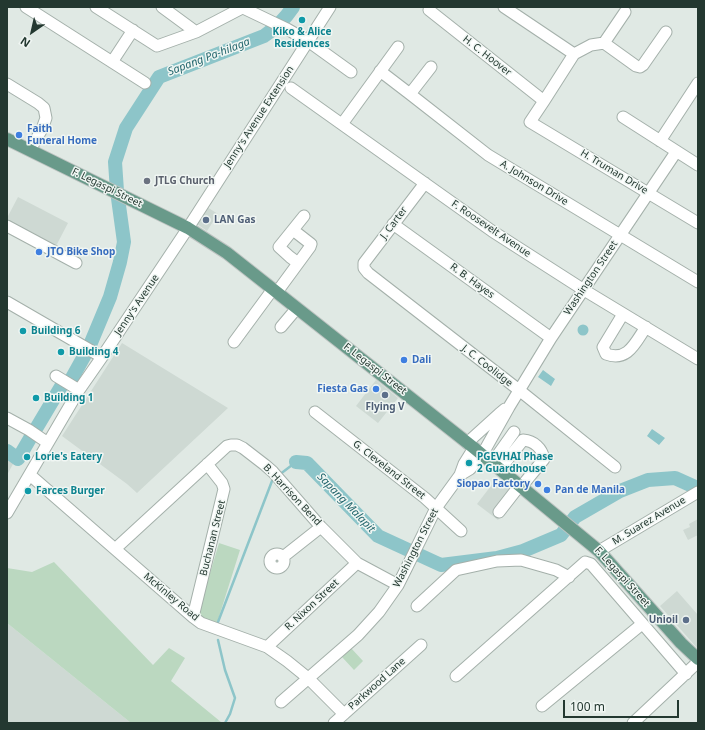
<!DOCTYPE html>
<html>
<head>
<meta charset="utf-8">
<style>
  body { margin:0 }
  #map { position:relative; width:705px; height:730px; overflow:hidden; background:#e0e9e4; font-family:"Noto Sans",sans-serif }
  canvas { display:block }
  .frame { position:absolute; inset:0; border:8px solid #233830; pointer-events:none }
  .north { position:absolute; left:12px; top:12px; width:40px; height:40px; -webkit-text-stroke:3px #f0f6f3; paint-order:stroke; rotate:214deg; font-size:11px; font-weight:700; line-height:16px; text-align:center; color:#233830 }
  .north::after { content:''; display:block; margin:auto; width:14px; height:18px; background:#233830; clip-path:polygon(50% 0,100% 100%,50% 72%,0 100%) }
  .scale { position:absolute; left:563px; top:700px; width:116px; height:18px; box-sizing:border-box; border:2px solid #233830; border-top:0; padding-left:5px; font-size:12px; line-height:14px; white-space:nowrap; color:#233830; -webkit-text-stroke:3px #f0f6f3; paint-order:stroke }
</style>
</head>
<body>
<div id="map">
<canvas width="705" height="730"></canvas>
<div class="frame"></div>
<div class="north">N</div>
<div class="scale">100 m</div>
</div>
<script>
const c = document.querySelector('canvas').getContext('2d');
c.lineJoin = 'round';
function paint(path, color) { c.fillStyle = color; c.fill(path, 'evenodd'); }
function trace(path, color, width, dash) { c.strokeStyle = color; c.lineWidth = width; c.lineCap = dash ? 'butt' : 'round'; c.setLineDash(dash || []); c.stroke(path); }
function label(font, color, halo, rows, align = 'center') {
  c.font = font + ' "Noto Sans",sans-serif'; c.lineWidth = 3; c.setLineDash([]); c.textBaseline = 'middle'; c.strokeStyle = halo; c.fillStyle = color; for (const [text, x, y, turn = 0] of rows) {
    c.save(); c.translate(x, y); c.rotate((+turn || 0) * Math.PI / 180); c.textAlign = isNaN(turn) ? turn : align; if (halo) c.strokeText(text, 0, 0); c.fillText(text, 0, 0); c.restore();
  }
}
const built = new Path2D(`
  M18 197 68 223 56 246 7 221V218Z
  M207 207 218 214 207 231 197 224Z
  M122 343 228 408 137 493 127 484 62 436Z
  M376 380 398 398 378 423 356 406Z
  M7 448 18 455 7 475Z
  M497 478 517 495 498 520 477 504Z
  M698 519V535L688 540 683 530 690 527 689 524Z
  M677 591 698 615V649L660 606Z
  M7 623 131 723H7Z`);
const green = new Path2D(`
  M219 543 240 550 217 623 197 617Z
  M54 562 153 665 169 648 185 658 171 681 221 722 220 723H131L7 623V568L32 572Z
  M351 648 363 661 354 670 342 657Z`);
const water = new Path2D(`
  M577.5 330a5.5 5.5 0 1 1 11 0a5.5 5.5 0 1 1-11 0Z
  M543 370 555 379 551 386 538 377Z
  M652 429 665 438 659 445 647 436Z`);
const stream = new Path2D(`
  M279 475 296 462
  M218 622 272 481 276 479
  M218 640 225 670 235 698 230 714 225 723`);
const river = new Path2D(`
  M90 345 110 297 120 262 124 242 117 191 115 162 126 128 159 77 264 36C276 28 285 19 293 7
  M72 378 87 351
  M34 432 62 385
  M7 451 18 459 32 435
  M296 462 307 463 378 536 441 565 497 558 523 551 561 535 575 517 620 491 648 480 675 478 695 487`);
const minor = new Path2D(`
  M26 7 145 83
  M96 7 157 46 196 32 242 8
  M162 7 196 32
  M241 7 287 29 308 41 351 72
  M504 7 574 54
  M429 10 544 101
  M666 32 643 65 640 67 636 66 604 43 591 45 574 54 544 101 530 122 698 223
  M604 43 625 12
  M112 62 133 30
  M380 71 410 94 488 155 698 282
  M7 84 38 103 44 108 46 118 42 129 30 150
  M291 88 492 231 584 290 698 359
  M410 94 431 67
  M623 117 698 165
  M342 124 398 47
  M660 141 698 83
  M425 183 364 263V268L368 273 519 390 615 467
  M393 224 551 338
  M7 226 76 263
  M298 263 290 257 279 247 304 216
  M277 292 310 247 311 244 293 230
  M7 302 102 357
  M623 314 603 347 606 354C628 362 635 343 646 327
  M281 327 297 308
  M234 342 273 289
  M56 376 79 390
  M315 412 425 498 461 531
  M7 418 29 430 48 443
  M467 443 499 414 505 409
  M492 463 514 432
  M500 469 523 440C534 441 542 448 544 459L521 487
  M30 475 193 617 201 623 267 647 287 661 308 678 344 714
  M460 475 470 469 482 455 509 407 551 338 676 152
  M499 512 520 485
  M7 513 79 390 102 357 188 228 330 7
  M115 549 227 446 231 445H237L243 448 265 465 273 472 321 527 357 563 398 585
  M599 551 698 492
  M270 561a7 7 0 1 1 14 0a7 7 0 1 1-14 0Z
  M283 557 321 527
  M417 606 456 570 497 561 521 560 556 570 569 577
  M193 617 224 489 222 483 207 464
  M267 647 357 563
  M456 676 585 562 591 564 686 674
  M281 702 358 635 379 612 398 585 407 567 436 508 460 475 464 464 474 448
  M542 706 642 624
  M334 723 421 645
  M633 723 698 662`);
const major = new Path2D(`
  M7 139 188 228 227 253 474 448 599 551 681 643 698 659`);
const markers = [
  [302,20,4,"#0f9aa8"],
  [19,135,4,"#3f7fe0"],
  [147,181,4,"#6b7280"],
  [206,220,4,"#5c6f8a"],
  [39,252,4,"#3f7fe0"],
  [23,331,4,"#0f9aa8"],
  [61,352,4,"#0f9aa8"],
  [404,360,4,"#3f7fe0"],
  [376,389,4,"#3f7fe0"],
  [385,395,4,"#5c6f8a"],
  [36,398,4,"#0f9aa8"],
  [27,457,4,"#0f9aa8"],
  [469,463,4,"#0f9aa8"],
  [538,484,4,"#3f7fe0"],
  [547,490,4,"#3f7fe0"],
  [28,491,4,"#0f9aa8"],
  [686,620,4,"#5c6f8a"]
];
const cultureNames = [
  ["Kiko & Alice",302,32,"center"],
  ["Residences",302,44,"center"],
  ["Building 6",31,331],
  ["Building 4",69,352],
  ["Building 1",44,398],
  ["Lorie's Eatery",35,457],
  ["PGEVHAI Phase",477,457],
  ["2 Guardhouse",477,469],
  ["Farces Burger",36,491]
];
const streetNames = [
  ["H. C. Hoover",487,56,38],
  ["Jenny's Avenue Extension",259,117,-57],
  ["H. Truman Drive",614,172,31],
  ["A. Johnson Drive",534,183,31],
  ["F. Legaspi Street",107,188,26],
  ["J. Carter",394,223,-53],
  ["F. Roosevelt Avenue",491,229,34],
  ["Washington Street",591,278,-56],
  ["R. B. Hayes",472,281,36],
  ["Jenny's Avenue",137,305,-56],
  ["J. C. Coolidge",487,366,38],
  ["F. Legaspi Street",375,369,38],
  ["G. Cleveland Street",389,470,38],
  ["B. Harrison Bend",292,495,47],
  ["M. Suarez Avenue",649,521,-31],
  ["Buchanan Street",213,538,-76],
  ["Washington Street",416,548,-63],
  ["F. Legaspi Street",622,577,48],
  ["McKinley Road",171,597,40],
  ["R. Nixon Street",312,605,-43],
  ["Parkwood Lane",377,684,-42]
];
const shopNames = [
  ["Faith",27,129],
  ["Funeral Home",27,141],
  ["JTO Bike Shop",47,252],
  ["Dali",412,360],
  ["Fiesta Gas",368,389,"right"],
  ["Siopao Factory",530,484,"right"],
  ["Pan de Manila",555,490]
];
const worshipNames = [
  ["JTLG Church",155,181]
];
const serviceNames = [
  ["LAN Gas",214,220],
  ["Flying V",385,407,"center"],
  ["Unioil",678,620,"right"]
];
const waterNames = [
  ["Sapang Pa-hilaga",209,57,-21],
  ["Sapang Malapit",346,503,46]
];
paint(built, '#ced9d3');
paint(green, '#bbd8c0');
paint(water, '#8dc5c9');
trace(stream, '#8dc5c9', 2.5);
trace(river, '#8dc5c9', 14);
trace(minor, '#a4b0aa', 13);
trace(major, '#bdc3c1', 14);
trace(minor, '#fff', 11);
trace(major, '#699a8a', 12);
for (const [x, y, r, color] of markers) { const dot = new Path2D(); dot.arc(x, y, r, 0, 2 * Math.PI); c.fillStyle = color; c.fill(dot); trace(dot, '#f0f6f3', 1.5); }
label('bold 10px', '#0d838f', '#f0f6f3', cultureNames, 'left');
label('10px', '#233830', '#f0f6f3', streetNames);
label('bold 10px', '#366cbe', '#f0f6f3', shopNames, 'left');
label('bold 10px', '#5b616d', '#f0f6f3', worshipNames, 'left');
label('bold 10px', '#4e5e75', '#f0f6f3', serviceNames, 'left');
label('italic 11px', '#23666d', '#f0f6f3', waterNames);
</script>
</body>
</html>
